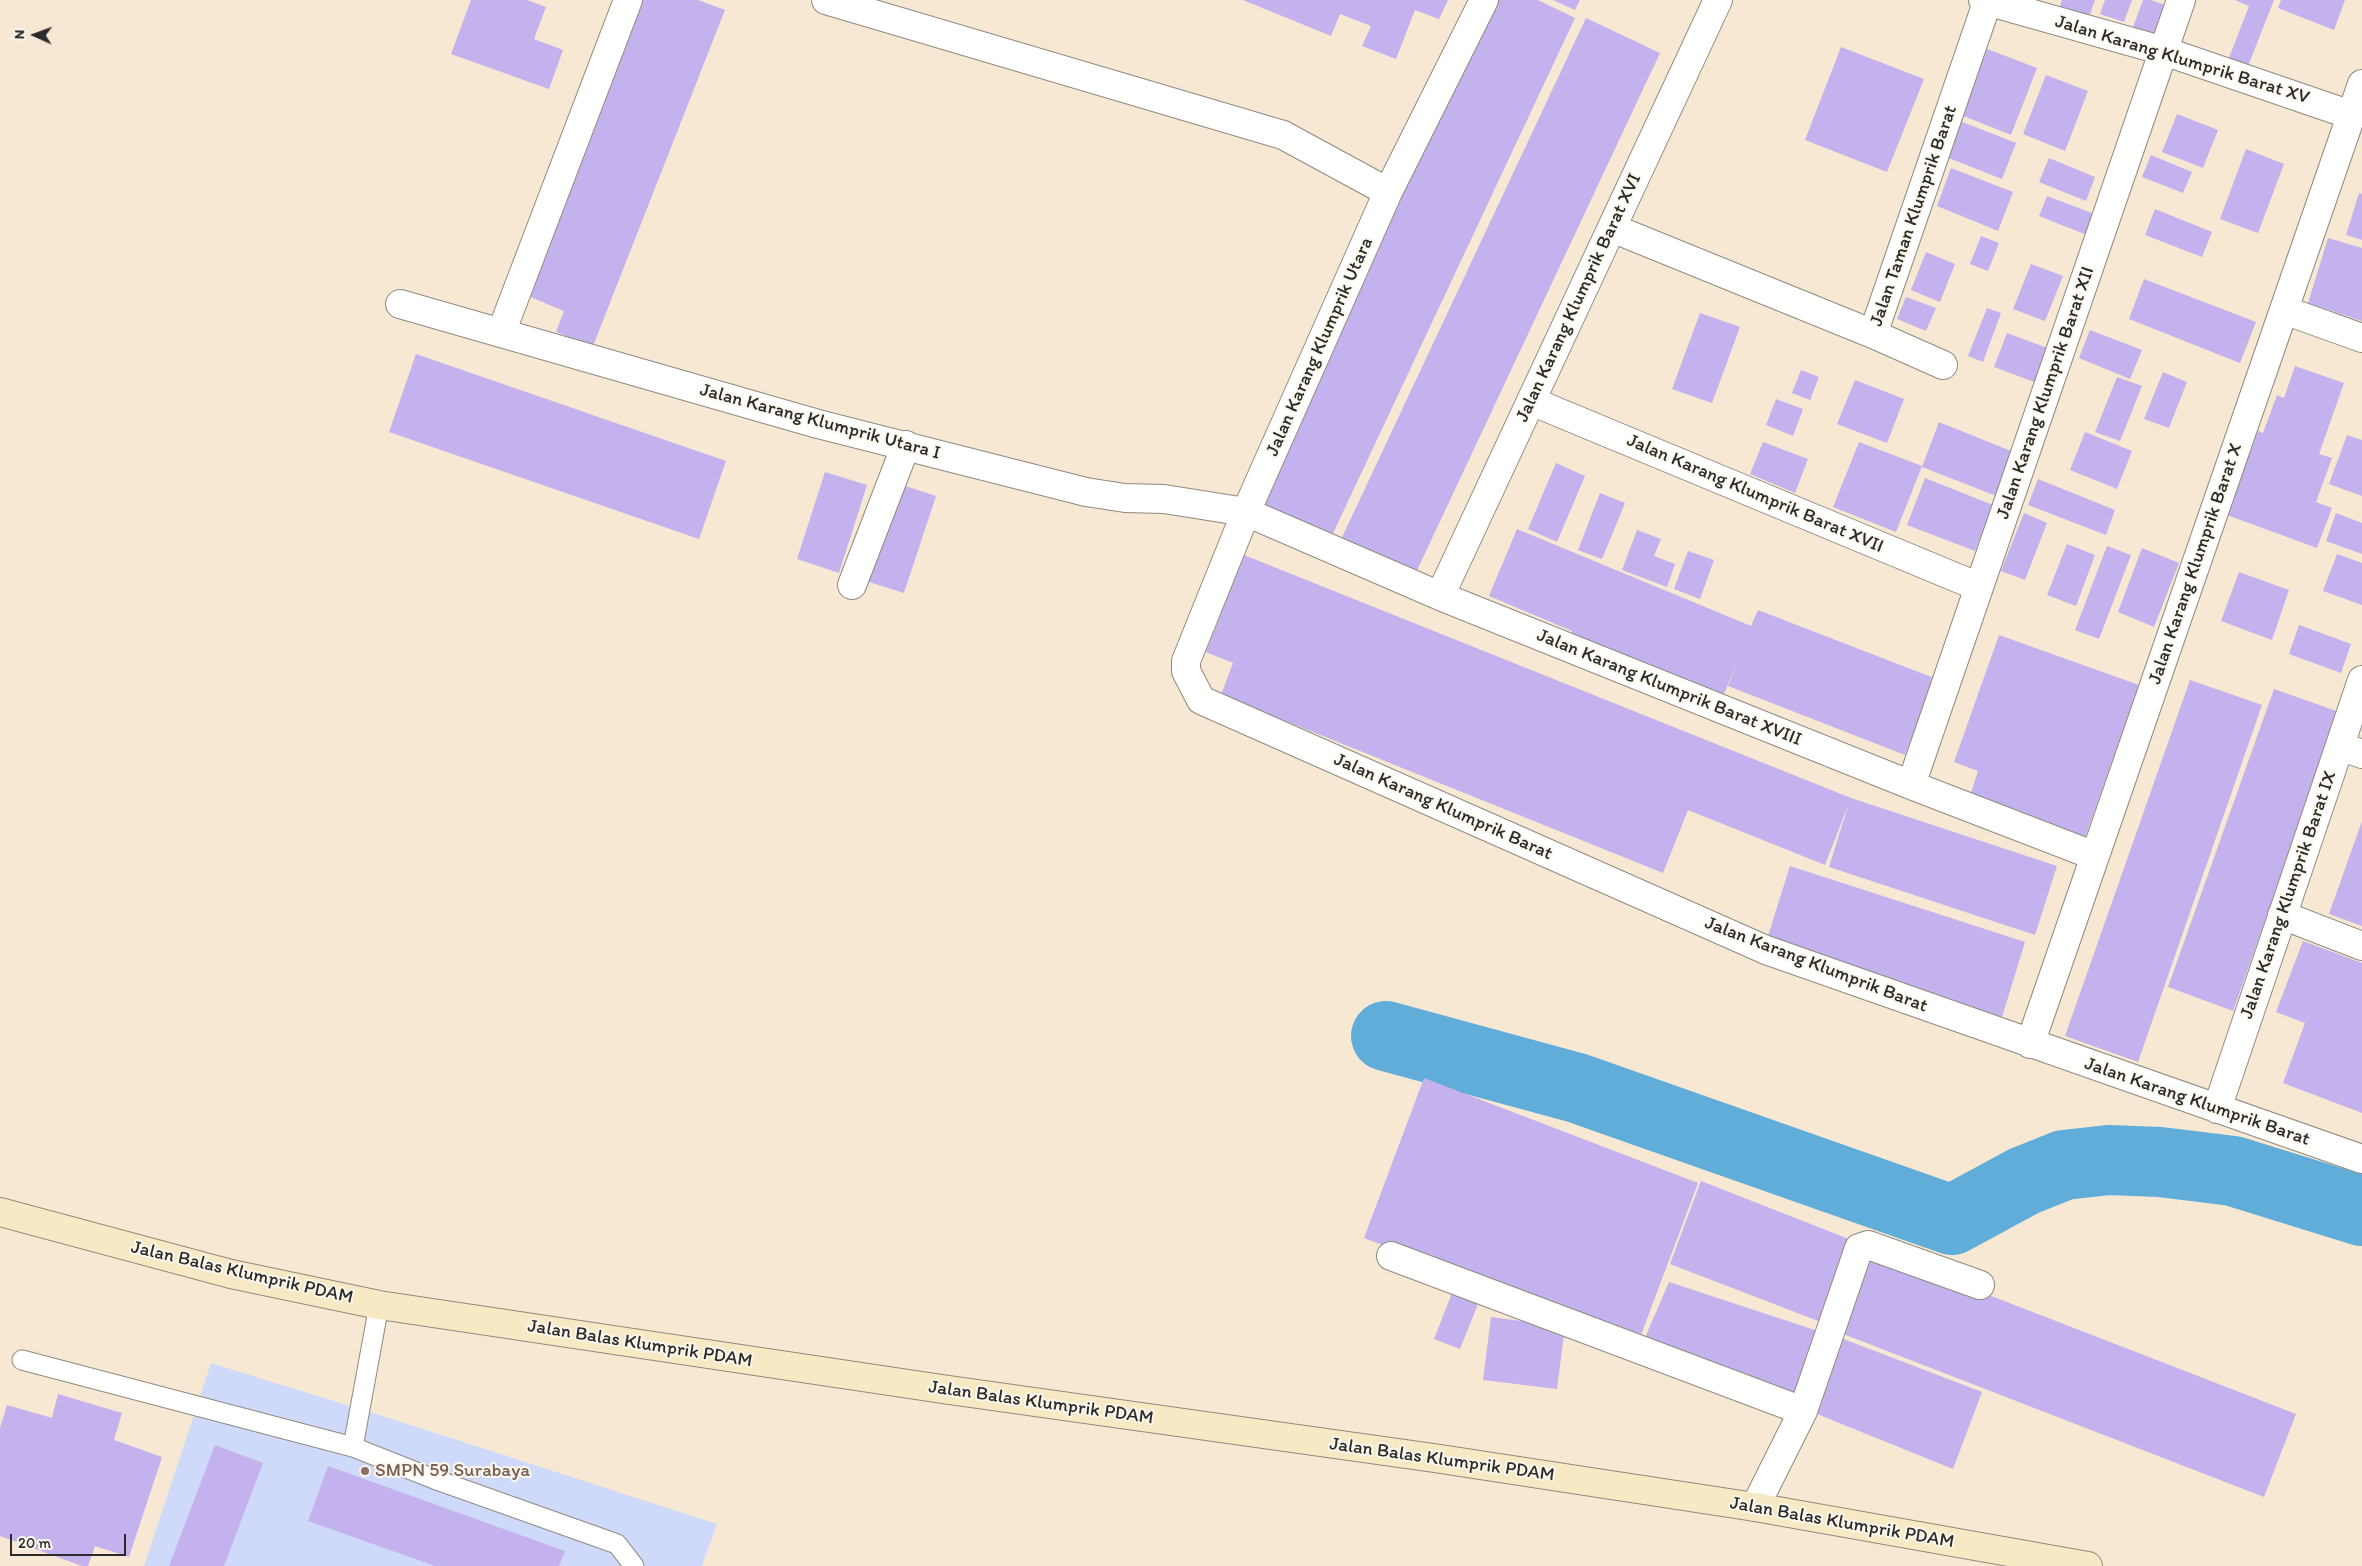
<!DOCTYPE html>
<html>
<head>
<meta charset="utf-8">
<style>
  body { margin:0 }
  #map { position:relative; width:2362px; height:1566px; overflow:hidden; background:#f6e8d3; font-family:Itim,sans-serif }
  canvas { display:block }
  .north { position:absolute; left:10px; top:10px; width:50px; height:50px; -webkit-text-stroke:4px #fbf7ec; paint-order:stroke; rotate:272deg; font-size:14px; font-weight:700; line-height:20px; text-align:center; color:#2b2b2b }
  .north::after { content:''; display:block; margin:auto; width:18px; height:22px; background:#2b2b2b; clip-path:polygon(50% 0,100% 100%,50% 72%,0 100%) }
  .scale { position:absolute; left:10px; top:1534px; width:116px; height:22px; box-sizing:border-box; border:2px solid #2b2b2b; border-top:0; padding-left:6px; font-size:15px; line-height:18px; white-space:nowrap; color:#2b2b2b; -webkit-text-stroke:4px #fbf7ec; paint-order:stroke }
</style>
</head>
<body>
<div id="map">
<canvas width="2362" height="1566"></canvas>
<div class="north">N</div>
<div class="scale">20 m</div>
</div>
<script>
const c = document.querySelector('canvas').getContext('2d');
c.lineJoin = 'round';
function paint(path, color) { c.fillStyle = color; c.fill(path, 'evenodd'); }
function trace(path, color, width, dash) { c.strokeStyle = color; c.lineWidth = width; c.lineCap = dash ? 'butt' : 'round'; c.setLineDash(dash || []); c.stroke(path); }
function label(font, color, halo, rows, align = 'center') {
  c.font = font + ' Itim,sans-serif'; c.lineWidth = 4; c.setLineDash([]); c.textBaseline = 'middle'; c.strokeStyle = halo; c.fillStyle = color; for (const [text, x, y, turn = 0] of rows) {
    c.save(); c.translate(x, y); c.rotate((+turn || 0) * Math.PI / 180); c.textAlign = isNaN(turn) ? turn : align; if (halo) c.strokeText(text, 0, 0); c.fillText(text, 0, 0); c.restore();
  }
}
const built = new Path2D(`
  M211 1363 392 1419 717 1524 702 1566H144Z`);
const river = new Path2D(`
  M1386 1036 1577 1088 1952 1220 2024 1181 2064 1165 2109 1160 2160 1162 2233 1171 2362 1211`);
const building = new Path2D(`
  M471 0H527L546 7 534 39 563 50 549 89 451 54Z
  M641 0H698L725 10 593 346 556 332 564 311 521 293Z
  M1243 0H1448L1439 19 1415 10 1396 59 1362 46 1371 26 1340 14 1331 36Z
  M1493 0H1538L1575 18 1328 544 1255 509Z
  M1553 0H1580L1575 10Z
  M2062 0H2095L2088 20 2059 9Z
  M2105 0H2132L2124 22 2100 14Z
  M2143 0H2151L2168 6 2156 39 2132 30Z
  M2235 0H2274L2248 66 2229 58 2249 6Z
  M2281 0H2345L2334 30 2278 8Z
  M1586 18 1660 53 1412 581 1337 548Z
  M1841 47 1924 79 1887 172 1805 140Z
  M1982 47 2037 68 2011 135 1956 113Z
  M2046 75 2088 91 2065 151 2023 134Z
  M2177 114 2218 130 2203 168 2162 152Z
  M1955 119 2016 143 2002 179 1941 155Z
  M2246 149 2284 164 2258 233 2220 219Z
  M2151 155 2192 172 2183 193 2142 177Z
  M2049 158 2095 177 2086 201 2039 182Z
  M1951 168 2013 192 1998 231 1937 206Z
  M2359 193 2362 194V240L2346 235Z
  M2047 196 2105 218 2097 239 2039 216Z
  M2155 209 2212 232 2202 257 2145 235Z
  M1981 236 1999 243 1988 271 1970 264Z
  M2328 238 2362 248V321L2308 303Z
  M1926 252 1955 264 1940 302 1911 290Z
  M2031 264 2063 276 2045 321 2013 309Z
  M2144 279 2256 322 2240 363 2129 319Z
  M1906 297 1936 308 1926 331 1897 319Z
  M1987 308 2001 313 1983 362 1968 356Z
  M1700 313 1740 327 1712 403 1672 389Z
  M2090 330 2142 350 2130 379 2079 358Z
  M2007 333 2050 349 2037 383 1994 367Z
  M416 354 726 461 699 539 389 432Z
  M2295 366 2344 383 2319 454 2332 458 2316 502 2332 508 2317 548 2227 515 2258 431 2263 433 2277 395 2284 398Z
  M1801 370 1819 377 1810 400 1792 393Z
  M2163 372 2187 382 2169 428 2144 419Z
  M2117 377 2142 386 2120 441 2095 432Z
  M1855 380 1904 399 1887 443 1837 424Z
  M1776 399 1803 409 1793 436 1766 425Z
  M1939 422 2016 453 1999 497 1922 467Z
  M2085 432 2132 451 2117 489 2070 470Z
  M2347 435 2362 440V496L2329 484Z
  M1763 442 1808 459 1795 493 1750 474Z
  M1859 442 1922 466 1896 532 1833 507Z
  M1556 463 1585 476 1557 542 1528 529Z
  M825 472 867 485 839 573 797 559Z
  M1925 478 1993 505 1975 551 1907 525Z
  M2038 479 2115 510 2106 535 2028 505Z
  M896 483 936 496 904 593 863 580Z
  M1600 493 1625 503 1602 559 1578 550Z
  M2024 513 2047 523 2025 580 2001 571Z
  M2336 513 2362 523V554L2326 541Z
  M1517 529 1751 626 1758 610 1934 678 1905 755 1728 686 1738 659 1720 704 1568 641 1572 631 1489 596Z
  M1637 530 1661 539 1654 556 1675 564 1667 587 1622 570Z
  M2067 544 2095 555 2076 606 2047 595Z
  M2107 546 2131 555 2099 639 2075 630Z
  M2142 548 2179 563 2154 627 2118 612Z
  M1688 551 1714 560 1700 599 1674 589Z
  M2337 554 2362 563V605L2323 591Z
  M1244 555 1851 798 2057 866 2035 935 1829 867 1849 803 1825 865 1688 810 1663 873 1221 695 1233 663 1206 652Z
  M2239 572 2289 590 2272 640 2221 621Z
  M2299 625 2351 644 2341 673 2289 654Z
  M1999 635 2139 685 2083 843 1968 802 1978 771 1954 762Z
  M2190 680 2262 705 2138 1062 2065 1036Z
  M2274 689 2339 712 2233 1011 2168 987Z
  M2362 821V926L2329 914Z
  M1790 866 2025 942 2002 1017 1766 942Z
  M2303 941 2362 963V1113L2283 1083 2305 1023 2276 1012Z
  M1424 1078 1698 1183 1638 1343 1364 1238Z
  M1701 1181 1854 1241 1826 1324 1670 1264Z
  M1870 1249 2296 1414 2264 1497 1838 1332Z
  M1669 1282 1824 1333 1792 1401 1644 1340Z
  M1452 1293 1478 1304 1460 1349 1434 1339Z
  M1491 1317 1565 1327 1557 1389 1483 1380Z
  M1841 1338 1982 1392 1953 1469 1817 1414Z
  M58 1394 122 1413 114 1440 162 1457 129 1557 95 1546 88 1566H82L0 1536V1428L7 1405 52 1418Z
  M215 1445 263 1463 224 1566H169Z
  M328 1466 565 1551 559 1566H435L308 1521Z`);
const lane = new Path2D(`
  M379 1305 353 1447 434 1479 617 1544 634 1566
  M22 1360 353 1447`);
const street = new Path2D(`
  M826 0 1283 135 1388 192
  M1484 0 1388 192 1246 512 1186 661V671L1201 700 1766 950 2362 1159
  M1983 0 2164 51 2351 115
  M1612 228 1873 334 1943 365
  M400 304 818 424 1086 492 1125 498 1164 499 1246 512 1440 596 1911 785 2095 856
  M2284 310 2362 338
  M501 333 628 0
  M1873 334 1988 0
  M1531 401 1979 587
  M852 585 906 445
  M1440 596 1718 0
  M2340 746 2362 754
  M1911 785 2181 0
  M2282 915 2362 946
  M2030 1044 2362 84
  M2217 1109 2362 680
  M1391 1256 1803 1411
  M1755 1507 1803 1411 1859 1248 1868 1245 1980 1285`);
const secondary = new Path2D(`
  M0 1212 231 1274 379 1305 949 1390 1434 1458 1755 1507 2088 1566`);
const markers = [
  [365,1471,5,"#8d6e63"]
];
const streetNames = [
  ["Jalan Karang Klumprik Barat XV",2182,60,17],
  ["Jalan Taman Klumprik Barat",1914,216,-71],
  ["Jalan Karang Klumprik Barat XVI",1579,298,-65],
  ["Jalan Karang Klumprik Utara",1320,347,-66],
  ["Jalan Karang Klumprik Barat XII",2046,393,-71],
  ["Jalan Karang Klumprik Utara I",820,422,15],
  ["Jalan Karang Klumprik Barat XVII",1755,494,23],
  ["Jalan Karang Klumprik Barat X",2196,564,-71],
  ["Jalan Karang Klumprik Barat XVIII",1669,688,22],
  ["Jalan Karang Klumprik Barat",1443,807,24],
  ["Jalan Karang Klumprik Barat IX",2289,895,-71],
  ["Jalan Karang Klumprik Barat",1816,965,21],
  ["Jalan Karang Klumprik Barat",2197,1102,19],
  ["Jalan Balas Klumprik PDAM",242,1273,13],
  ["Jalan Balas Klumprik PDAM",640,1344,9],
  ["Jalan Balas Klumprik PDAM",1041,1403,8],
  ["Jalan Balas Klumprik PDAM",1442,1460,8],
  ["Jalan Balas Klumprik PDAM",1842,1523,10]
];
const educationNames = [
  ["SMPN 59 Surabaya",375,1471]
];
paint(built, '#cfdafa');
trace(river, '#61adda', 70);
paint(building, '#c3b2ed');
trace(lane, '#908a7f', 21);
trace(street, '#908a7f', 30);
trace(secondary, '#908a7f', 30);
trace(lane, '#fff', 19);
trace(street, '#fff', 28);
trace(secondary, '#f6e9c3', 28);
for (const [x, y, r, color] of markers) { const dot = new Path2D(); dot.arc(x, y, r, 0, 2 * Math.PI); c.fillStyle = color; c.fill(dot); trace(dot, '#fbf7ec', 2); }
label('19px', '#2b2b2b', '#fbf7ec', streetNames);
label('19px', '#785e54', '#fbf7ec', educationNames, 'left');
</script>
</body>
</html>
